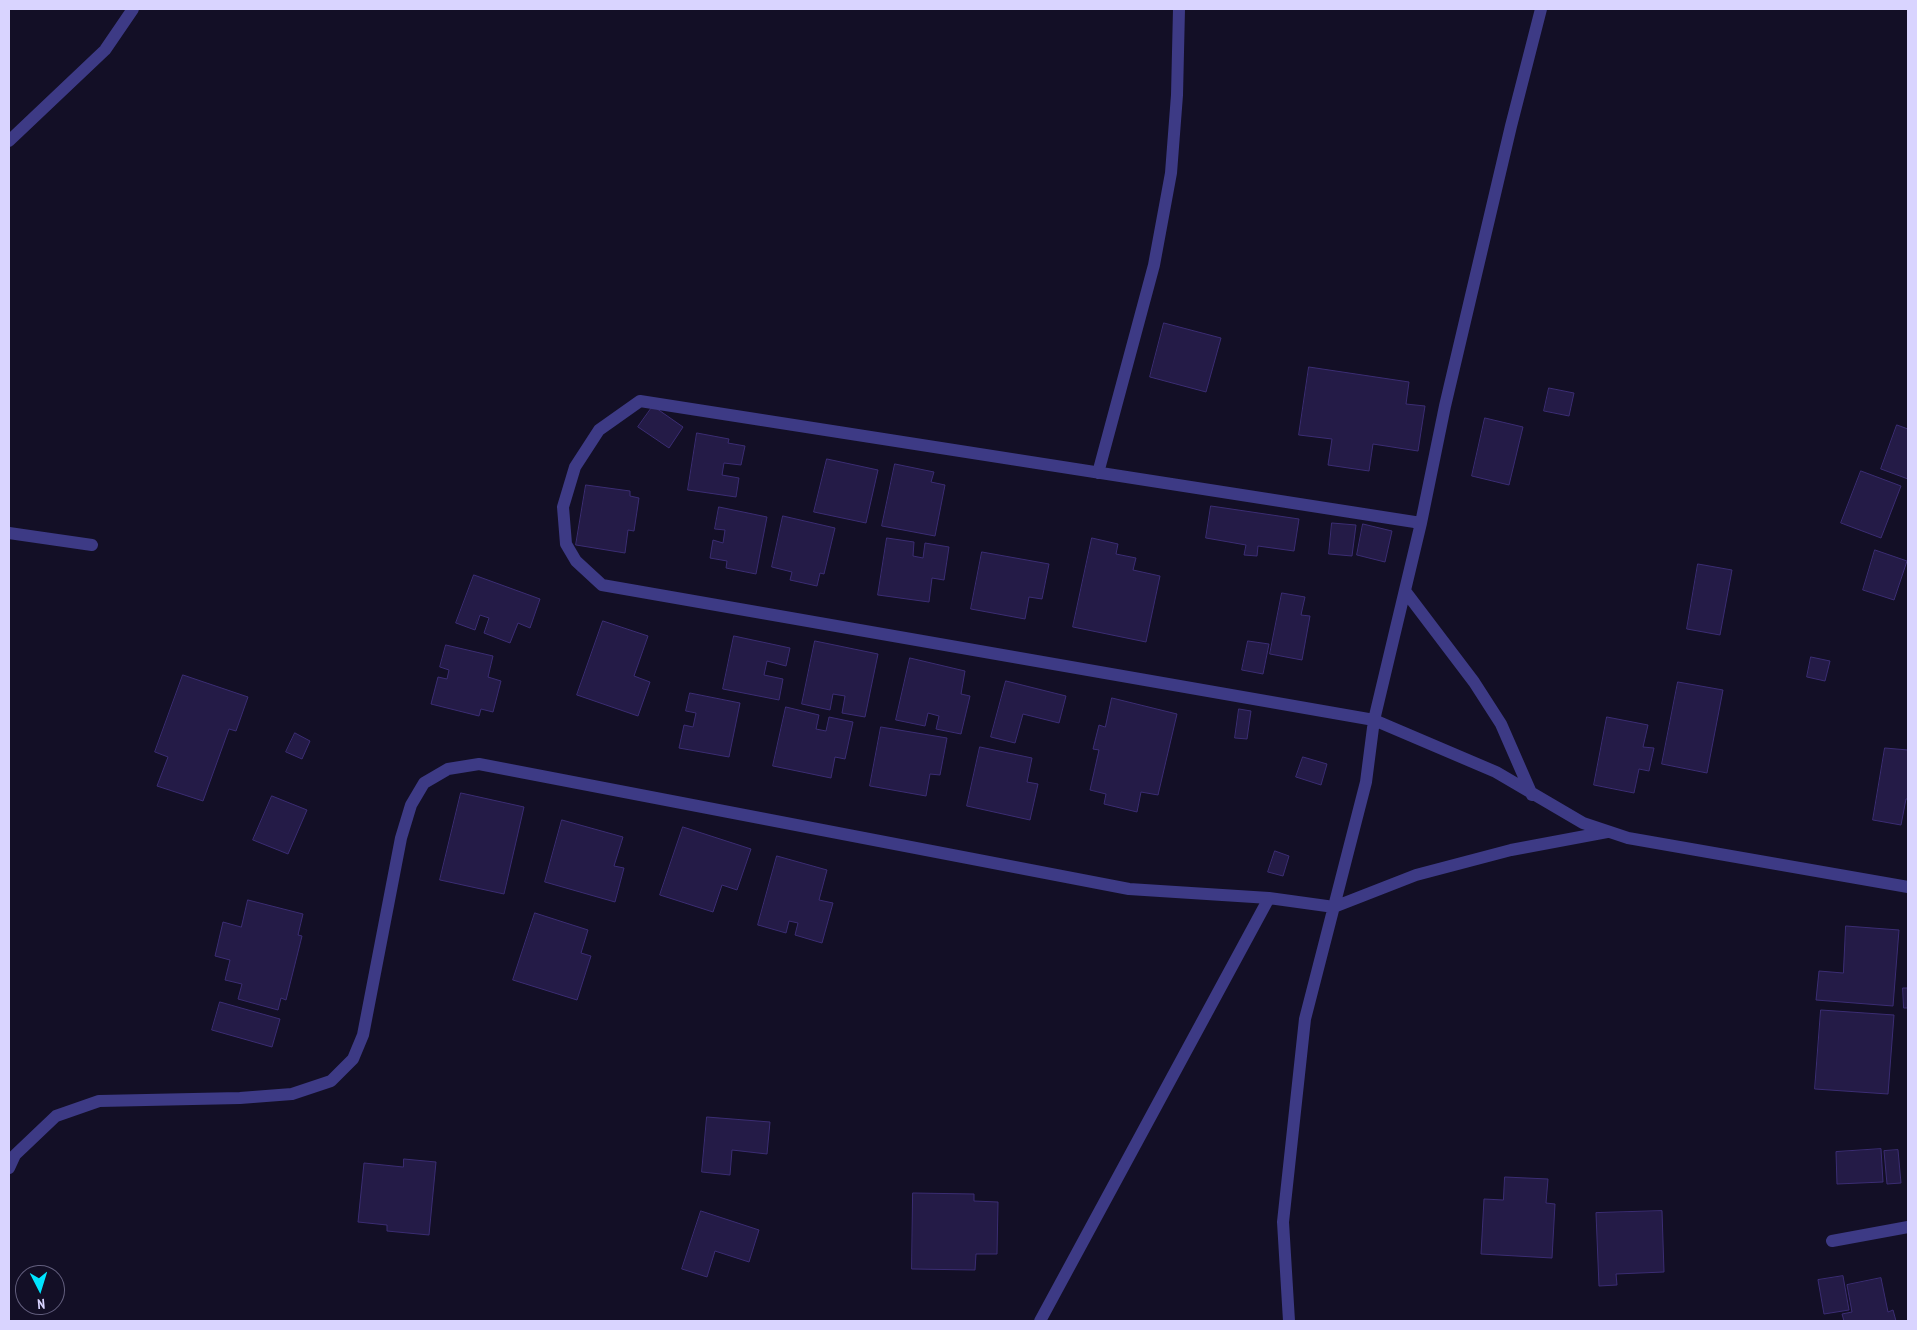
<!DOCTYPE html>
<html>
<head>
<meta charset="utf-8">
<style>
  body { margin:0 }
  #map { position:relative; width:1917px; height:1330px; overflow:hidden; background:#130f26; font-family:"PT Sans Narrow",sans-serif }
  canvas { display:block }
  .frame { position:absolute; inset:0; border:10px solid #d9d4ff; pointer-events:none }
  .north { position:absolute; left:15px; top:1265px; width:50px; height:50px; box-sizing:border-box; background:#130f26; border:1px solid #625e7d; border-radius:50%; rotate:175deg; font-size:14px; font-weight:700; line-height:20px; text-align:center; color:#d9d4ff }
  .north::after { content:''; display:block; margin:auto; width:18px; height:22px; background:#00e5ff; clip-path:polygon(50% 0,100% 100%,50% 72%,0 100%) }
</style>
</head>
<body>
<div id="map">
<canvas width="1917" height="1330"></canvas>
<div class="frame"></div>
<div class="north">N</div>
</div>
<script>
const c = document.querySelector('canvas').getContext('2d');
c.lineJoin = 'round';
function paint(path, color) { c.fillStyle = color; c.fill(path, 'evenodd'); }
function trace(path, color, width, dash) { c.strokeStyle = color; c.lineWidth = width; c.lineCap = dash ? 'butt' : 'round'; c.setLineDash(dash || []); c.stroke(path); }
const building = new Path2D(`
  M1164 323 1221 338 1206 392 1150 377Z
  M1309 367 1409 382 1406 404 1425 406 1418 451 1373 444 1369 471 1328 465 1332 439 1299 435Z
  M1549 388 1574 393 1569 416 1544 411Z
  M653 406 683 427 669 448 638 427Z
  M1485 418 1523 427 1509 485 1472 476Z
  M1897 425 1908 429V479L1881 469Z
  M697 433 729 439 728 443 745 446 741 465 724 463 722 475 739 478 736 497 688 490Z
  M827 459 878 470 866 523 814 512Z
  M895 464 934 472 931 482 945 485 935 536 882 526Z
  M1861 471 1901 486 1881 538 1841 523Z
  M586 485 630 491V496L639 498 634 531 628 530 625 553 576 545Z
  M1211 506 1299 519 1294 551 1258 546 1257 556 1244 555 1246 545 1206 538Z
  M719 507 767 517 756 574 726 568 727 561 710 558 713 540 723 543 725 530 715 529Z
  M783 516 835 528 824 574 820 573 817 586 790 580 792 572 772 567Z
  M1332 523 1356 525 1352 556 1329 554Z
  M1363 524 1392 531 1385 562 1357 555Z
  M887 538 914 542 913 556 923 558 925 543 949 547 944 580 932 578 929 602 878 595Z
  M1092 538 1118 544 1116 554 1136 558 1133 570 1160 576 1146 642 1073 627Z
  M1875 550 1907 561 1894 600 1863 590Z
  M982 552 1049 564 1042 599 1029 597 1025 619 971 609Z
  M1698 564 1732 570 1720 635 1687 629Z
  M474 575 540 599 530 628 518 623 510 643 484 633 489 618 480 615 475 630 456 623Z
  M1282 593 1305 597 1301 615 1310 616 1302 660 1270 654Z
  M603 621 648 636 634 676 650 682 638 716 577 695Z
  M734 636 790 648 786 666 767 661 764 675 783 679 779 700 723 689Z
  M815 641 878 654 865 717 842 713 845 696 833 694 830 710 802 704Z
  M1248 641 1269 644 1263 674 1242 670Z
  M446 645 493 656 488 677 501 681 493 712 481 709 479 716 431 704 438 677 447 679 449 670 440 667Z
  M1811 657 1830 661 1825 681 1807 677Z
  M910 658 965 671 961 694 970 696 961 734 936 729 939 716 928 713 925 726 896 720Z
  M183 675 248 697 236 731 229 729 203 801 157 786 168 757 155 752Z
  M1006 681 1066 696 1059 723 1023 714 1015 743 991 737Z
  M1678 682 1723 690 1707 773 1662 764Z
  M690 693 740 703 729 757 679 748 684 725 693 727 696 713 686 711Z
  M1112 698 1177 714 1158 795 1141 792 1137 812 1104 804 1106 794 1090 790 1099 750 1093 749 1099 725 1105 727Z
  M786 707 819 715 816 729 826 731 829 717 853 722 845 759 835 757 831 778 773 766Z
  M1239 709 1251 711 1247 739 1235 738Z
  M1607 717 1648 725 1643 747 1654 748 1649 771 1639 769 1634 793 1594 785Z
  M881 727 947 738 940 775 930 774 926 796 870 786Z
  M295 733 310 741 302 759 286 752Z
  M980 747 1032 758 1027 782 1038 784 1030 820 967 806Z
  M1885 748 1908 750V799H1906L1901 825 1873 820Z
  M1303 757 1327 764 1321 785 1296 777Z
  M461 793 524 807 504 894 440 880Z
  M272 796 307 810 288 854 253 840Z
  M562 820 623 837 614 866 624 868 615 902 545 882Z
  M683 827 751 849 737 890 722 885 713 912 660 895Z
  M1275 851 1289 856 1283 876 1268 872Z
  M777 856 827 870 819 900 833 903 822 943 795 935 798 923 789 921 786 933 758 925Z
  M248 900 303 914 298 935 302 936 286 1000 281 998 278 1010 238 999 242 984 225 980 230 960 215 956 223 922 241 927Z
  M535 913 588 930 581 953 591 956 577 1000 513 980Z
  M1846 926 1899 930 1893 1006 1816 1000 1819 971 1843 973Z
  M1903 988H1908V1008H1904Z
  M220 1002 280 1019 272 1047 212 1030Z
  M1821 1010 1894 1015 1888 1094 1815 1089Z
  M707 1117 770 1122 767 1154 732 1150 730 1175 702 1172Z
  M1881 1149 1883 1182 1837 1184 1836 1152Z
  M1898 1150 1901 1183 1887 1184 1884 1151Z
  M404 1159 436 1162 429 1235 387 1231V1225L358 1222 364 1163 403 1167Z
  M1505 1177 1548 1179 1546 1203 1555 1204 1552 1258 1481 1254 1484 1199 1503 1200Z
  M913 1193 974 1194V1201L998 1202 997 1254H976L975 1270 912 1269Z
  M701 1211 759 1230 749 1262 715 1251 707 1277 682 1269Z
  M1662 1211 1664 1272 1616 1274 1617 1285 1599 1286 1596 1213Z
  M1843 1276 1849 1310 1824 1314 1818 1280Z
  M1881 1278 1888 1312 1893 1310 1896 1321H1844L1842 1314 1852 1312 1847 1285Z`);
const minor = new Path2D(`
  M9 141 105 50 133 9
  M1098 473 1154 265 1171 173 1177 95 1179 9
  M1421 523 640 401 599 430 575 467 563 507 566 544 576 561 602 585 1374 720 1496 772 1583 823 1628 838 1908 887
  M9 533 92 545
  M1405 591 1474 682 1501 724 1532 795
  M9 1168 15 1155 56 1116 99 1101 240 1098 292 1094 331 1081 353 1059 363 1035 401 838 411 805 424 783 448 769 479 764 1129 889 1269 898 1334 907 1416 875 1511 850 1607 832
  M1832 1241 1908 1227
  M1040 1321 1269 898
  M1289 1321 1283 1222 1305 1019 1366 782 1374 720 1421 523 1445 406 1511 126 1541 9`);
paint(building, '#241b47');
trace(building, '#3b2d73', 1);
trace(minor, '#3d3a85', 12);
</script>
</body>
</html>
